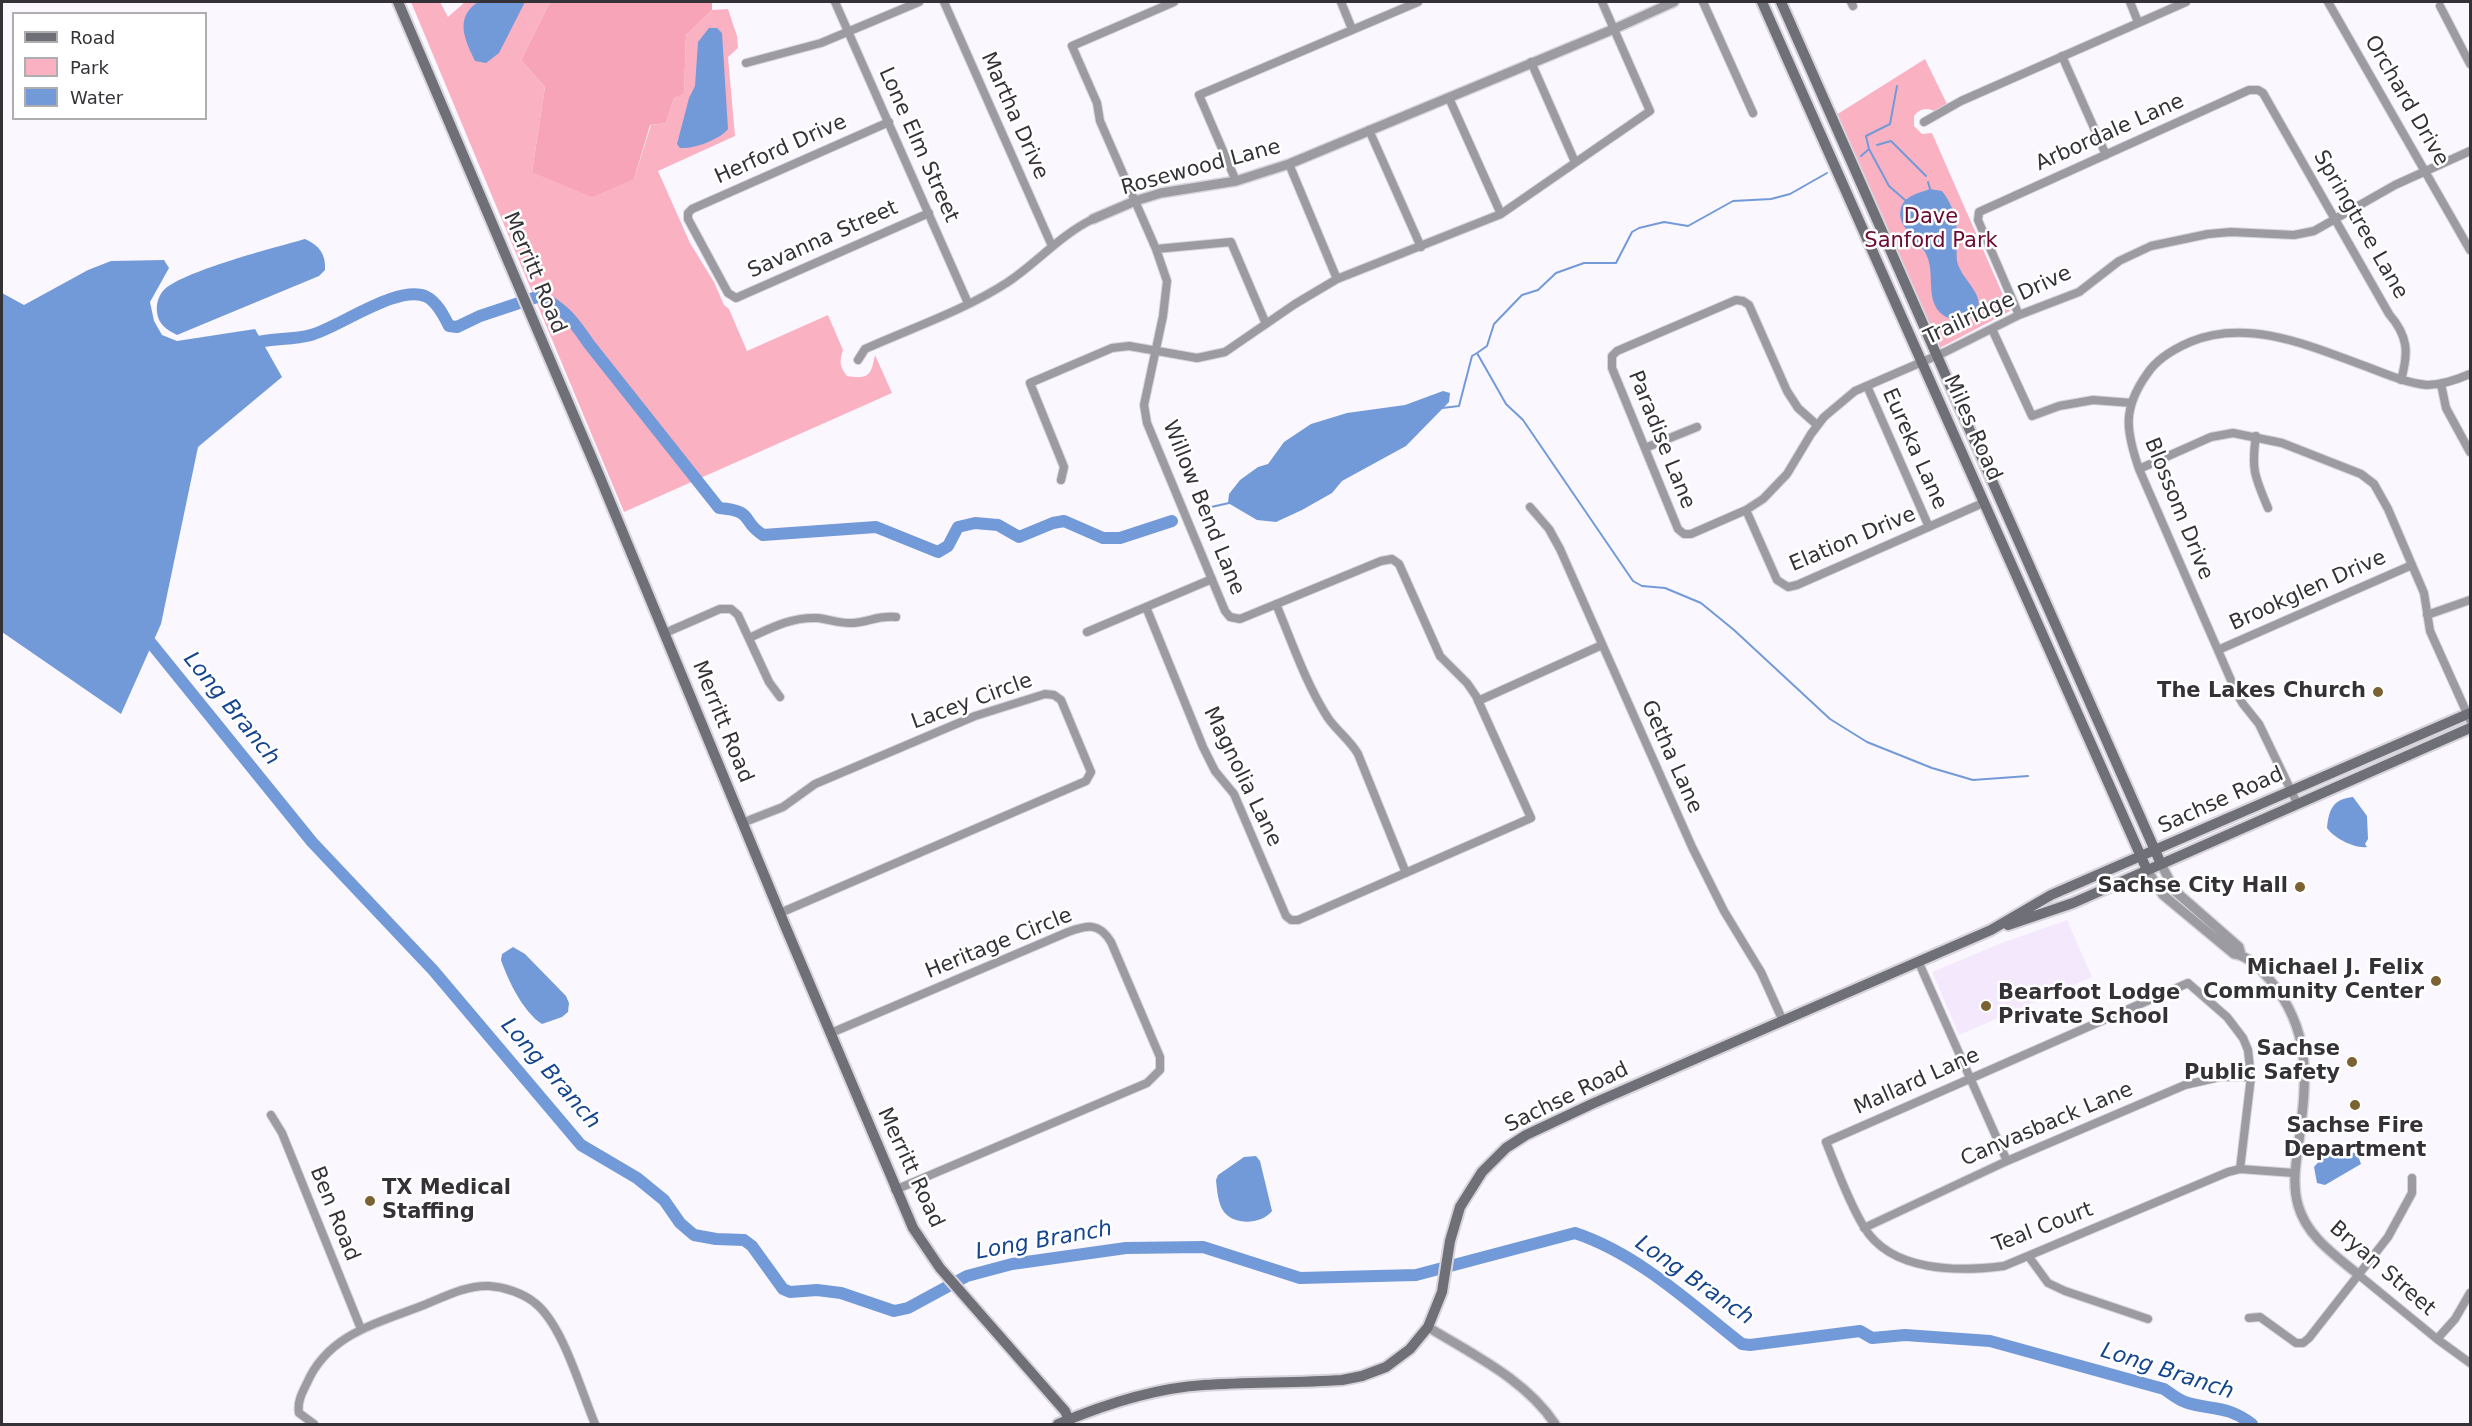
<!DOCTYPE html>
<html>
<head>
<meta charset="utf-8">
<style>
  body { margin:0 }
  #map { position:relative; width:2472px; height:1426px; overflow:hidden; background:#fbf7ff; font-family:"DejaVu Sans",sans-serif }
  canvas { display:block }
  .frame { position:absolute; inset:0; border:3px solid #353237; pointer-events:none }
  .legend { position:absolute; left:12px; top:12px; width:195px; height:108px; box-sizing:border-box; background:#fff; border:2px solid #aeadaf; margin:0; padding:8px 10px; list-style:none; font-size:18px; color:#353237 }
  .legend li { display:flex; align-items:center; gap:12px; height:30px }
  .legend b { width:30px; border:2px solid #aeadaf }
</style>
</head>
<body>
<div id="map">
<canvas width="2472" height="1426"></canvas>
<div class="frame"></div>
<ul class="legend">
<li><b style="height:8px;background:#6f6f77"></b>Road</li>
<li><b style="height:16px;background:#fab2c3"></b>Park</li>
<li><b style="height:16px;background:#739ad8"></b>Water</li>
</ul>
</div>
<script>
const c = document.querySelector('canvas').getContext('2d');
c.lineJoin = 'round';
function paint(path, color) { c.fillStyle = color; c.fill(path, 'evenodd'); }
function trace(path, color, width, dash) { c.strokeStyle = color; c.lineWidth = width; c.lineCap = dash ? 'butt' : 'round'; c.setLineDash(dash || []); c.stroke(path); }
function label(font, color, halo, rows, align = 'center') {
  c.font = font + ' "DejaVu Sans",sans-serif'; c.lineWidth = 5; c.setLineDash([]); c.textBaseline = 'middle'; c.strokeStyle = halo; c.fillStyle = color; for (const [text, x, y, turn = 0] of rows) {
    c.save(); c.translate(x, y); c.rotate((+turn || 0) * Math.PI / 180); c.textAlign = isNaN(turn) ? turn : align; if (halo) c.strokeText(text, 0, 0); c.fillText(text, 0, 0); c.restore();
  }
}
const built = new Path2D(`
  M2067 920 2092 977 1959 1035 1932 972 1999 944Z`);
const green = new Path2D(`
  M411 2H440L448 17 465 2H550L521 60 545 87 532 172 634 179 651 125 666 123 674 98 684 92 686 35 712 10 728 9 737 36 738 48 728 57 735 136 658 171 690 243 714 282 724 305 729 309 747 351 828 315 843 350C839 362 840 367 847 376 871 380 871 373 875 355L892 393 624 512Z
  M1925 59 1947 104 1934 111C1927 107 1919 109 1914 116V126L1922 134 1932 133 2010 311 1940 348 1836 115Z`);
const forest = new Path2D(`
  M550 2H712V10L686 35 684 93 674 98 666 123 650 125 634 179 592 197 532 172 545 87 521 60Z`);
const water = new Path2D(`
  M478 2H525L499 53 486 63 475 61C465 40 454 18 478 2Z
  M709 28H717L722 33 728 129C719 140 694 149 680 148L677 144 689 98 695 86 698 42Z
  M1930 189 1942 191C1954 206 1958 223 1957 242 1957 252 1955 260 1960 269 1966 283 1996 307 1965 317 1956 319 1950 320 1943 315 1924 301 1936 273 1926 254 1919 240 1895 226 1901 208 1904 196 1919 193 1930 189Z
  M305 239C319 245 326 254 325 270L319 276 177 335C167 330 158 324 157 312 156 305 158 297 163 291 179 272 277 247 305 239Z
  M164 260 169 268 150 302 154 321 162 335 177 341 255 329 282 377 198 447 161 624 121 714 2 632V293L24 305 88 270 111 261Z
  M1443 391 1450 393 1449 402 1406 446 1342 481 1332 493 1302 510 1276 522 1257 520 1228 503 1229 494 1240 480 1258 467 1268 464 1284 442 1311 424 1347 413 1405 405Z
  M2353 797 2367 816 2368 839 2365 844 2367 847C2355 849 2334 838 2327 828 2329 809 2333 799 2353 797Z
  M513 947 525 954 566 996 569 1003 568 1012 562 1017 542 1024C523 1012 508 980 501 960L502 954Z
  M2342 1152 2357 1153 2361 1164 2325 1185 2317 1183 2314 1167 2323 1157Z
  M1256 1156 1260 1161 1272 1211C1262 1224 1235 1226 1224 1212 1218 1204 1217 1190 1216 1180L1218 1175 1244 1157Z`);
const stream = new Path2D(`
  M1877 145 1891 141 1926 176
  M1869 149 1866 136 1890 124 1897 86
  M1861 156 1869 149 1889 186 1905 200
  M1928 182 1930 189
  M1477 353 1487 346 1494 324 1522 295 1538 290 1556 273 1584 263H1616L1632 232 1639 228 1664 222 1688 226 1733 201 1771 199 1790 194 1827 173
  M1442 408 1459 406 1472 356 1477 353 1506 404 1523 420 1633 581 1642 586 1665 588 1701 603 1734 630 1830 719 1867 742 1932 768 1973 780 2028 776
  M1198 510 1229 503`);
const river = new Path2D(`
  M247 345C268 337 290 341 311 335 340 327 399 283 427 297 437 302 444 316 449 326L457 327 480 316 540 296C565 309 574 322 589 344L719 508C756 511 740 521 763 535L876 527 938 552 948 546 958 527 975 523 998 525 1019 537 1053 523 1064 521 1103 538H1120L1172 521
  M142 632 312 842 433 970 581 1145 637 1178 664 1200 680 1223 694 1235 716 1239 744 1240 752 1246 783 1289 790 1292 817 1290 841 1293 894 1311 908 1308 967 1276 1012 1264 1126 1248 1203 1247 1300 1278 1416 1275 1575 1233C1638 1254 1690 1303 1742 1344L1750 1345 1860 1331 1872 1338 1905 1335 1990 1341 2164 1389C2170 1393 2177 1399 2185 1402 2212 1411 2225 1404 2252 1424`);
const minor = new Path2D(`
  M835 2 968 303
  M944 2 1052 246
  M1341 2 1352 29
  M1703 2 1753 113
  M1851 2 1853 6
  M2130 2 2138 22
  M2328 2 2470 250
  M2440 6 2470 64
  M2062 56 2106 155
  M1531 62 1575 162
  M746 63 821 43 919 2
  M1449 98 1501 214
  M889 122 692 209 688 213V219L728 293 736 298 929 213
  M1924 122 1961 101 2186 2
  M1369 130 1421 247
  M1289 164 1337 279
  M1236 181 1199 95 1418 2
  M1156 249 1231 242 1266 324
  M2019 315 1978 220 1979 212 2249 90H2258L2263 93 2389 314C2408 336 2409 352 2401 380
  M1992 329 2032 416 2059 406 2093 400 2132 403
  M858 360 865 349C912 328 965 310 1008 282 1038 262 1060 235 1093 219
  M2441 384 2446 408 2470 452
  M1867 386 1929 527
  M1817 425 1798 408 1787 391 1749 305 1743 301 1736 300 1617 351 1612 356V368L1678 529 1684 534H1691L1746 510 1763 499 1787 474 1811 434 1824 417 1855 391 1945 352 2019 315 2079 292 2119 261 2151 246 2208 234 2231 232 2294 235 2314 231 2395 185 2470 151
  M2256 436C2251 470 2255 477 2268 508
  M1645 448 1697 427
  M2139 469 2211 437 2233 433 2282 443 2361 474 2374 484 2388 509 2424 593 2430 631 2470 720
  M1061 480 1064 467 1030 383 1112 348 1129 346 1197 358 1225 352 1295 304 1337 279 1501 214 1650 111 1602 2
  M1530 507 1549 529 1560 549 1692 847 1724 911 1761 972 1783 1021
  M1746 510 1777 580 1788 587 1797 585 1983 503
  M1276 604C1292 642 1306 684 1328 718 1337 731 1350 740 1358 754L1406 873
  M1146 607 1203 747 1215 771 1234 794 1286 916 1291 920H1298L1531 818 1476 696 1467 683 1440 656 1399 564 1392 559 1381 561 1240 619 1230 617 1225 611 1147 423 1144 405 1163 316 1167 281 1156 249 1100 121 1097 103 1072 46 1174 2
  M2427 615 2470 600
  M1087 632 1212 579
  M665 633 720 609H731L738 615 769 682 780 697
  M749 638C771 628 791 617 817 618 828 619 838 623 850 623 869 623 875 615 896 617
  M2218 650 2412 565
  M1478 701 1602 645
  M2297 803 2259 724 2243 704 2237 694 2139 469C2126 431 2122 409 2147 374 2156 360 2174 349 2190 342 2249 317 2315 348 2370 368 2388 375 2407 383 2427 385 2442 385 2456 380 2470 374
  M742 823 783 807 815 784 975 716 1045 694 1054 695 1061 700 1091 772 1086 781 780 913
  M1919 963 2007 1161
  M831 1033 1068 932C1087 925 1099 922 1111 942L1160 1057V1070L1147 1083 895 1190
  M271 1115 282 1133 361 1329
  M2240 1169 2251 1077 2248 1050 2243 1038 2227 1017 2188 983 1826 1142C1837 1169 1848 1201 1864 1227 1891 1272 1958 1272 2004 1266L2228 1172 2240 1169 2294 1173
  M1864 1228 2007 1161 2185 1085 2220 1077H2251
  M2029 1257 2048 1283 2065 1291 2148 1319
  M2360 1276 2437 1339 2470 1363
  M2249 1318 2260 1317 2296 1343H2303L2309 1338 2388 1237 2412 1193V1178
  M2437 1339 2455 1319 2470 1293
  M314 1424 299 1413C297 1402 302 1393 307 1383 328 1334 378 1323 424 1305 444 1297 466 1285 489 1286 504 1287 523 1293 535 1303 563 1325 581 1391 595 1424`);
const tertiary = new Path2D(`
  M1093 219 1135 201 1161 193 1236 181 1289 164 1614 29 1674 2
  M2161 864 2175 891 2239 947 2241 955
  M2147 870 2163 895 2234 954C2247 955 2262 970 2270 980 2312 1031 2307 1079 2299 1141 2296 1162 2292 1184 2298 1205 2307 1237 2335 1255 2360 1276
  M1428 1327C1473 1355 1525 1379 1555 1424`);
const secondary = new Path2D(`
  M398 2 599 475 786 928 913 1228 940 1268 1065 1411 1069 1420
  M1762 2 2147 870
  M1781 2 2161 864
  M2008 925 2073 903 2470 728
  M1058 1424C1103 1405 1154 1388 1204 1385 1250 1382 1296 1383 1342 1380L1362 1376 1386 1367 1410 1349 1428 1327 1442 1292 1450 1241 1460 1207 1482 1172 1506 1148 1526 1135 1594 1103 1991 930 2051 895 2470 713`);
const markers = [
  [2378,692,6,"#7b6233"],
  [2300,887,6,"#7b6233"],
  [2436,981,6,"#7b6233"],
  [1986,1006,6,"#7b6233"],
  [2352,1062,6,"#7b6233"],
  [2355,1105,6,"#7b6233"],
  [370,1201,6,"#7b6233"]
];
const streetNames = [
  ["Orchard Drive",2406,101,60],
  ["Martha Drive",1014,116,66],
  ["Arbordale Lane",2110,133,-24],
  ["Lone Elm Street",918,145,66],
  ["Herford Drive",781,150,-24],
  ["Rosewood Lane",1201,168,-15],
  ["Springtree Lane",2360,225,60],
  ["Savanna Street",823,240,-24],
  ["Merritt Road",534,273,67],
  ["Trailridge Drive",1998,306,-25],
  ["Miles Road",1972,428,66],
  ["Paradise Lane",1661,440,68],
  ["Eureka Lane",1914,449,66],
  ["Willow Bend Lane",1203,508,68],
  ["Blossom Drive",2178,509,68],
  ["Elation Drive",1853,540,-23],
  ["Brookglen Drive",2308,591,-24],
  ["Lacey Circle",972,702,-20],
  ["Merritt Road",722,722,68],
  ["Getha Lane",1671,757,66],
  ["Magnolia Lane",1242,777,64],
  ["Sachse Road",2221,801,-24],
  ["Heritage Circle",999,944,-22],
  ["Mallard Lane",1917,1082,-24],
  ["Sachse Road",1567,1098,-26],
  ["Canvasback Lane",2047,1125,-23],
  ["Merritt Road",910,1168,65],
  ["Ben Road",334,1214,68],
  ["Teal Court",2043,1228,-21],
  ["Bryan Street",2382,1269,41]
];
const parkNames = [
  ["Dave",1931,218],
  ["Sanford Park",1931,242]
];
const poiNames = [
  ["The Lakes Church",2366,692],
  ["Sachse City Hall",2288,887],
  ["Michael J. Felix",2424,969],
  ["Community Center",2424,993],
  ["Bearfoot Lodge",1998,994,"left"],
  ["Private School",1998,1018,"left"],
  ["Sachse",2340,1050],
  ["Public Safety",2340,1074],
  ["Sachse Fire",2355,1127,"center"],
  ["Department",2355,1151,"center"],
  ["TX Medical",382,1189,"left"],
  ["Staffing",382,1213,"left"]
];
const waterNames = [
  ["Long Branch",231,709,51],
  ["Long Branch",550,1074,49],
  ["Long Branch",1044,1241,-10],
  ["Long Branch",1694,1281,35],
  ["Long Branch",2167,1372,18]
];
paint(built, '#f4e9fc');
paint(green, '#fab2c3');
paint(forest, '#f7a3b8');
paint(water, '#739ad8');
trace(stream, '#739ad8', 2);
trace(river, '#739ad8', 12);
trace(minor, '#d7d4db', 10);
trace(tertiary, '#d7d4db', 12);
trace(secondary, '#d7d4db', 14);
trace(minor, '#9b9ba1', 8);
trace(tertiary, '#9b9ba1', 9);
trace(secondary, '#6f6f77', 10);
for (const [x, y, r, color] of markers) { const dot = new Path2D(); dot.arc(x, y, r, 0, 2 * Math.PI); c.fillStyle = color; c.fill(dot); trace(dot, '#fff', 2); }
label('21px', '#353237', '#fff', streetNames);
label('21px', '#6c0933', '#fff', parkNames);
label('bold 21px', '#353237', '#fff', poiNames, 'right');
label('italic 22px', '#15458e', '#fff', waterNames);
</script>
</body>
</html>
